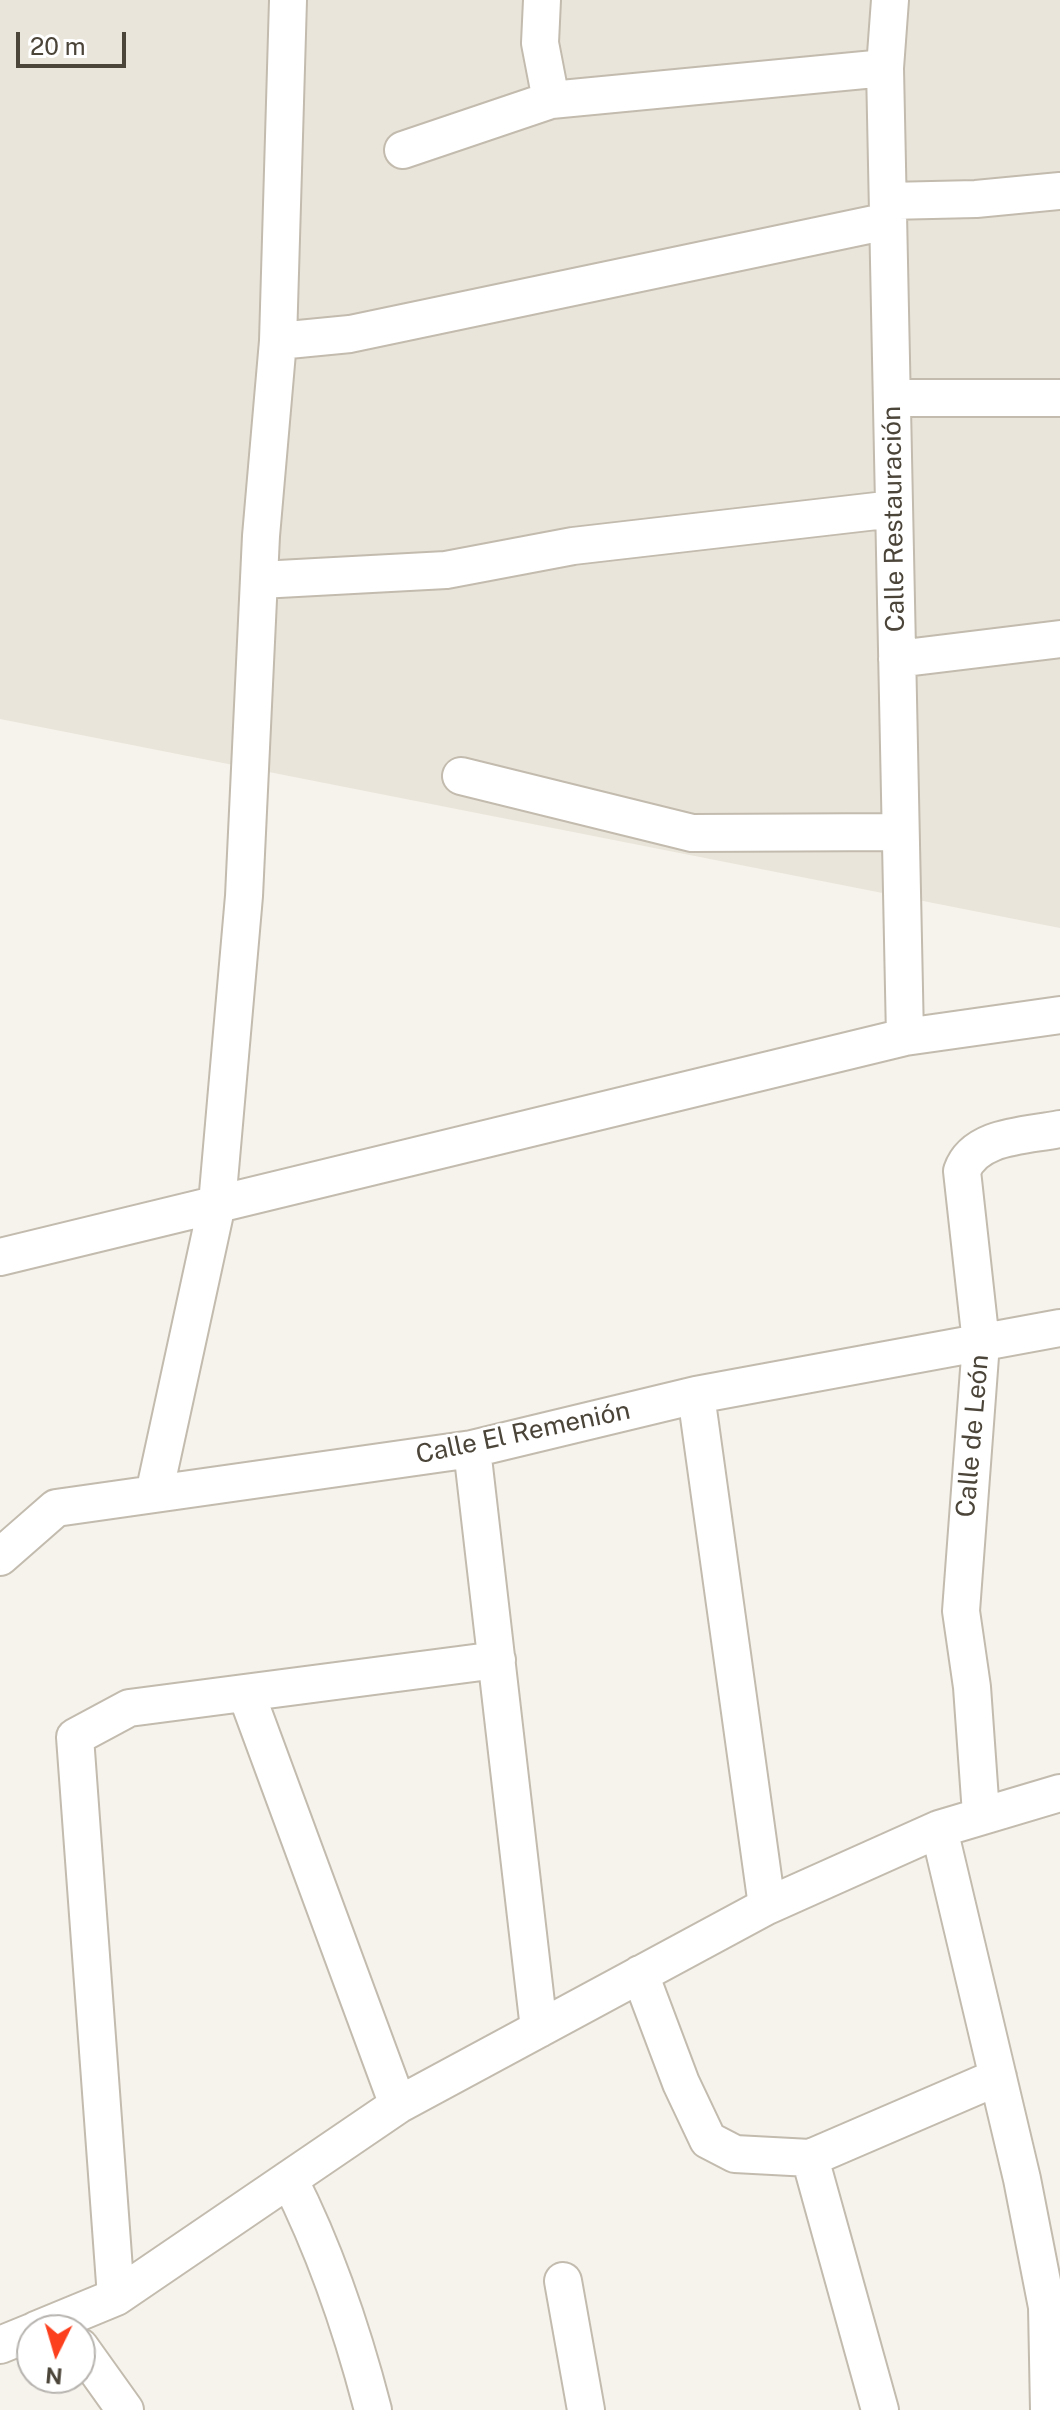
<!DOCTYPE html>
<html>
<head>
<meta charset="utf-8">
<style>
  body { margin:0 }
  #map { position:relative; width:1060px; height:2410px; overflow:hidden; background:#f6f3ec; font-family:"Public Sans",sans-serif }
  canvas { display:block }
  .north { position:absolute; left:16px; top:2314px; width:80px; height:80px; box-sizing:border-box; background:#fff; border:2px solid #b7b4b0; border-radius:50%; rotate:185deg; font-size:22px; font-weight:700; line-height:32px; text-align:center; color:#4b4439 }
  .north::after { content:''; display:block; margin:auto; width:28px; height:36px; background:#fc3f1d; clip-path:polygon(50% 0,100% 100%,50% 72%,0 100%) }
  .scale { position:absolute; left:16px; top:32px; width:110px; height:36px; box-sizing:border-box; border:4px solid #4b4439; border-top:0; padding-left:10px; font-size:24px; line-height:28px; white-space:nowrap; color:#4b4439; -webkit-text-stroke:6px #fff; paint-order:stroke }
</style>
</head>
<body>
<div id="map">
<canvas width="1060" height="2410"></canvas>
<div class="north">N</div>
<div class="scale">20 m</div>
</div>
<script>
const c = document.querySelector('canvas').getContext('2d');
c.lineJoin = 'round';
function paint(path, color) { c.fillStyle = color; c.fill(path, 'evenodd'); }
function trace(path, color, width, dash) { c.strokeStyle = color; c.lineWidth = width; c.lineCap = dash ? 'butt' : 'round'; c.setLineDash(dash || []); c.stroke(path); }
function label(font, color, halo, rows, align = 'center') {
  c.font = font + ' "Public Sans",sans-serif'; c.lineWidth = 6; c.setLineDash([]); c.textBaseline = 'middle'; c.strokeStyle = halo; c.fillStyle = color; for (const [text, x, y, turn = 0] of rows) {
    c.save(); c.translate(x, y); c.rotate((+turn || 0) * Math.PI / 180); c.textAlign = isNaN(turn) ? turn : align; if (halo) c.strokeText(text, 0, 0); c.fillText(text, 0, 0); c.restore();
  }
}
const residential = new Path2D(`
  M0 0H1060V928L0 719Z`);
const street = new Path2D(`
  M542 0 540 43 551 100 885 68
  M890 0 885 68 905 1037
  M403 150 551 100
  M888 201 976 199 1060 191
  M278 341 350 334 888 221
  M892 398H1060
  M260 580 446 570 573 546 894 509
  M897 659 1060 639
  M461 776 692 833 900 832
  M0 1257 905 1037 1060 1015
  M696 1395 767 1906
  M472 1449 539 2029
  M154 1494 217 1204 244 896 261 536 278 341 288 0
  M0 1557 56 1508 472 1449 696 1395 1060 1328
  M246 1693 398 2105
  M981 1814 972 1687 961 1611 981 1343 962 1171C975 1135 1026 1136 1060 1129
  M939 1829 1022 2179 1047 2307 1049 2410
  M640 1974 681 2083 708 2140 735 2154 810 2158 880 2410
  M810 2158 998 2077
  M289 2179C327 2254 352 2329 373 2410
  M563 2281 586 2410
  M116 2297 75 1737 129 1708 497 1660
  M36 2330 116 2297 398 2105 767 1906 939 1829 1060 1793
  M0 2345 32 2332
  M80 2347 125 2410`);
const streetNames = [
  ["Calle Restauración",894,519,-91],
  ["Calle El Remenión",523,1433,-12],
  ["Calle de León",973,1436,-85]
];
paint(residential, '#eae5da');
trace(street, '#c2bbae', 40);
trace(street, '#fff', 36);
label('26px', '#4b4439', '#fff', streetNames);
</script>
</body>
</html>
